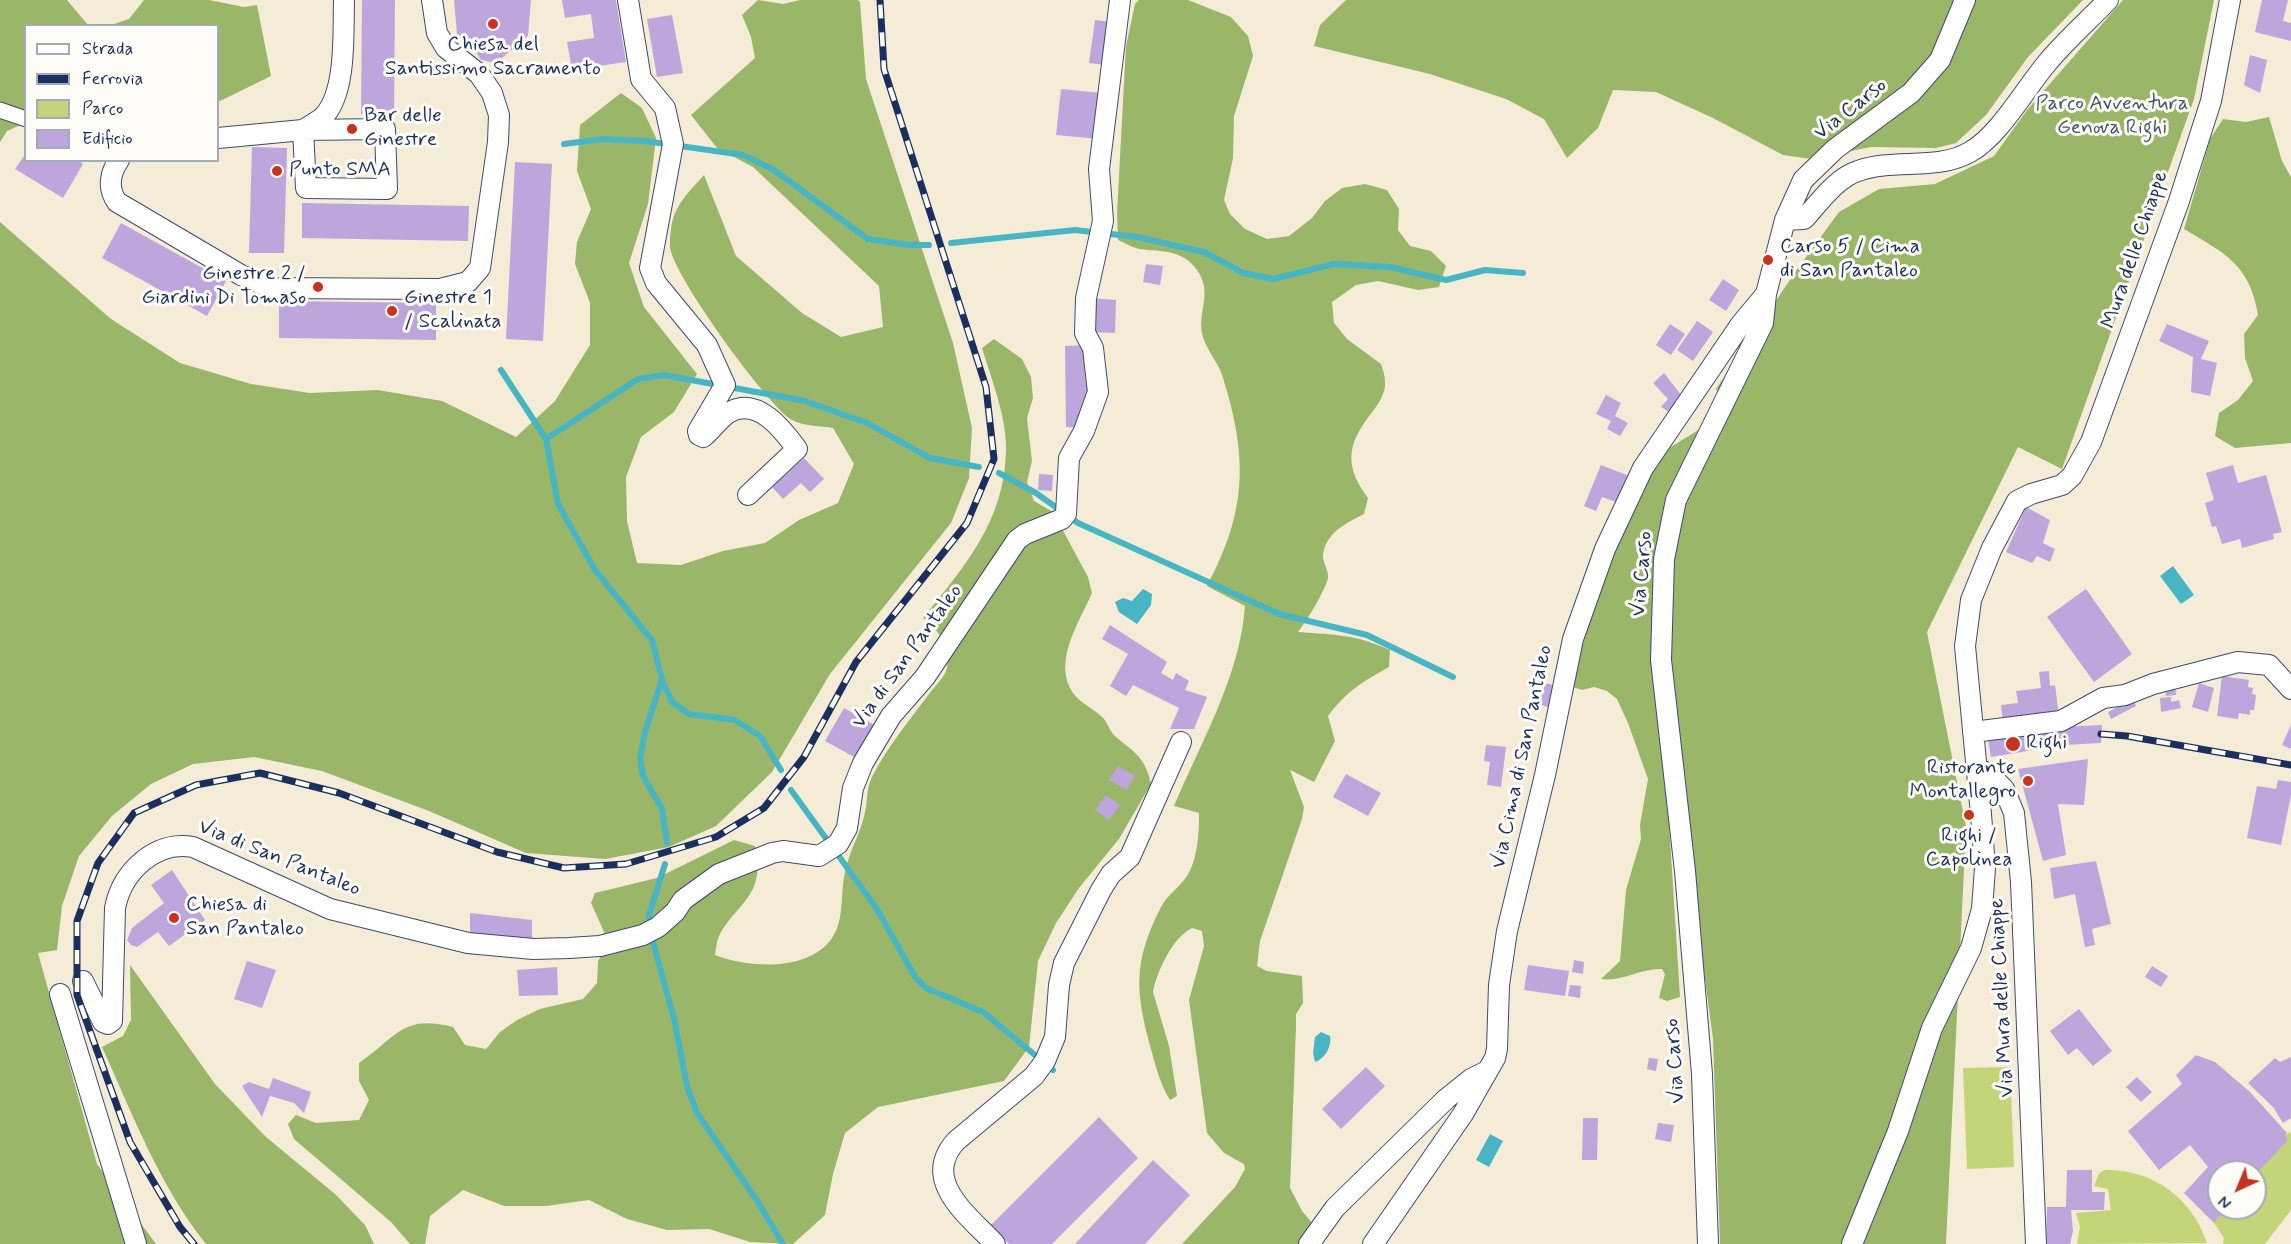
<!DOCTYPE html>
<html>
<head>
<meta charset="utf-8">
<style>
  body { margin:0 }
  #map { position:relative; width:2291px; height:1244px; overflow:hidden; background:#f5ecd8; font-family:Mynerve,sans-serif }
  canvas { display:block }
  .legend { position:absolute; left:24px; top:24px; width:195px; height:138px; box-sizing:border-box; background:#fdfcf7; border:2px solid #a3aaba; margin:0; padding:8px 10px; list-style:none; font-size:18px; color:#1b2f5e }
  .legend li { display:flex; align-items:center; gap:12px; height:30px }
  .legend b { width:30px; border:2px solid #a3aaba }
  .north { position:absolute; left:2207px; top:1160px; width:60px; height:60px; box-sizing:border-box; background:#fdfcf7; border:2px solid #a3aaba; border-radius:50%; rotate:224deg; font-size:16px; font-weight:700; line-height:24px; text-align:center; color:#1b2f5e }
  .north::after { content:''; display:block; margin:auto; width:21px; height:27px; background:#c8321e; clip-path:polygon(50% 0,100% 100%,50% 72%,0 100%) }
</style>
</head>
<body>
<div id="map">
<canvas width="2291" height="1244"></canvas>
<ul class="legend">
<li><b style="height:8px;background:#fff"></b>Strada</li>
<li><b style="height:8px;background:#1b2f5e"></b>Ferrovia</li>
<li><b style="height:16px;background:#c3d578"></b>Parco</li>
<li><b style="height:16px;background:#bca6db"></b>Edificio</li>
</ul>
<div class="north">N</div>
</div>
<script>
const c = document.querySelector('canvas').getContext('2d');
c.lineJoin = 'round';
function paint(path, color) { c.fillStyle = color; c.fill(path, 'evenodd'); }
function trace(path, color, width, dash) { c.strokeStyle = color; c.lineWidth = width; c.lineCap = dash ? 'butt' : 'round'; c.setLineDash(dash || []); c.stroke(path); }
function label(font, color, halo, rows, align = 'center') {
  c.font = font + ' Mynerve,sans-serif'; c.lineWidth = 6; c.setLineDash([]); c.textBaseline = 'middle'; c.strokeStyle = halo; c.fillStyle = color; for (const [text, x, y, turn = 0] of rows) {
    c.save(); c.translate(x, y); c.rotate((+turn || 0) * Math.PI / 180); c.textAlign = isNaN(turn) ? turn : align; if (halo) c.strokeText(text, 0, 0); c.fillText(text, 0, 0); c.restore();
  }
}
const green = new Path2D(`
  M2010 1067 2014 1167 1967 1169 1963 1068Z
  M2291 1132V1210L2265 1244H2223L2224 1238 2214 1223 2227 1208H2255V1175L2285 1135Z
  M2105 1170C2153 1169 2192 1198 2207 1243L2077 1244 2080 1227 2076 1213 2111 1210 2108 1189 2094 1186 2099 1173Z`);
const forest = new Path2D(`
  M0 0H67L88 25 26 26 25 123 7 131 0 142Z
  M144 0H209L244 7 257 5 271 76 218 102V26L111 25 129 19Z
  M758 0 783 4 800 0H858L860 2 866 79 953 343 972 428 969 478 951 523 830 674 772 772 716 826 669 847 605 859 526 853 429 811 322 771 254 757 193 764 151 784 112 816 79 856 62 906 57 950 38 953 97 1164 156 1244H0V222L111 319 180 363 251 384 310 393 378 390 442 401 516 437 555 401 590 345V303L575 264 577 242 591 209 577 171 580 125 621 93 642 108 656 138 648 204 629 263 644 307 697 374 674 412 641 437 626 477 627 521 637 563 681 565 723 551 765 543 799 520 838 503 854 464 833 428C821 426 803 426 792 420 770 409 670 272 670 246 670 209 681 201 704 175L736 256 802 313 841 337 883 327 879 286 753 167 717 148 691 115 755 58 751 37 742 15Z
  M1139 0H1188L1231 17 1248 36 1253 56 1234 116 1233 158 1224 200 1230 214 1245 229 1267 239 1289 236 1312 218 1325 201 1342 188 1365 184 1387 190 1399 209 1398 230 1410 246 1431 251 1446 266 1439 287 1418 290 1378 281 1356 285 1332 302 1334 323 1347 339 1381 364C1383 370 1385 376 1385 382 1386 394 1377 406 1370 415 1346 446 1345 467 1368 498L1364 514C1346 523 1325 533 1323 556 1323 563 1329 571 1328 578 1325 591 1306 622 1298 632 1336 635 1354 634 1390 650L1389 667C1362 682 1347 691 1328 716L1335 741 1314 782 1290 770 1304 807 1302 819 1260 941 1257 966 1267 971 1302 976 1303 1003 1296 1014V1027L1290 1188 1302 1211 1313 1224 1299 1244H1182L1235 1187 1245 1169 1244 1164 1224 1153 1207 1133 1189 1000 1204 946 1202 931 1192 928C1173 937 1157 971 1153 992L1169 1046 1177 1096 1170 1100C1160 1084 1156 1067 1151 1049 1135 991 1133 962 1161 907 1167 895 1180 887 1187 876 1198 859 1199 832 1199 813L1174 806C1201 742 1240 676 1245 606L1207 586C1247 511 1248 458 1223 378 1219 363 1207 351 1203 337 1196 312 1214 294 1197 270 1182 249 1162 252 1140 249 1133 248 1125 243 1118 240L1117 213 1126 46 1135 4Z
  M1346 0H2083L2028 57 1986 115 1956 143 1936 148 1871 147 1851 151 1832 162 1783 155 1713 118 1656 92 1613 90 1598 128 1567 158 1544 119 1506 99 1430 74 1314 46 1320 25Z
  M2123 0H2214L2194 99 2062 469 2018 447 1927 632 1966 827 1946 1244H1720L1713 1039 1677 768 1667 791 1680 997 1667 1001 1659 998 1665 974 1662 969C1640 968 1623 982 1601 979L1620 961 1626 890 1641 839 1640 825 1648 779 1628 723 1617 699 1607 691 1594 687 1582 690 1570 686 1612 550 1641 488 1666 450 1700 429 1722 399 1716 389 1798 268 1839 212 1879 189 1935 184 1994 156 2027 110Z
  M2269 117 2282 161 2291 177V443L2235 448 2215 436 2219 413 2238 400 2253 381 2245 358 2244 334 2258 315C2250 264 2224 253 2184 229L2210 139 2223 119 2246 122Z
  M994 339 1022 359 1031 377 1033 398 1027 418 1032 461 1027 482 1034 501 1053 512 1088 577 1092 593C1080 621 1055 657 1070 688 1076 701 1091 707 1101 716 1108 721 1109 732 1117 738 1137 754 1145 758 1151 784L1119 839 1079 888 1056 923 1038 961 1029 1047 1004 1081 878 1107 845 1133 833 1174 825 1215 793 1244 750 1242 709 1229 667 1230 627 1219 589 1200 546 1206H504L463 1190 430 1216 425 1244H410L391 1222 294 1139 288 1124 296 1115 316 1123 359 1120 369 1100 359 1081V1063C397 1037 402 1014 453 1027L465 1045 486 1049 500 1032 517 1020 540 1009 583 999 597 983 598 961 609 943 591 903 595 893 657 878 734 840 755 846C765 894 743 898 721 932 717 938 716 948 715 955 748 968 809 972 832 938 845 919 840 893 845 872 849 851 861 833 865 812 868 799 866 789 872 777 887 747 909 721 929 694 934 687 945 677 947 668 951 647 939 630 923 618 964 567 1005 521 1006 450 1007 418 991 378 982 348Z
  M130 965 215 1084 266 1137 335 1194 365 1225 374 1244H206C159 1185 133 1115 102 1047L123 1036 131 1020Z`);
const water = new Path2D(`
  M2173 566 2194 595 2181 604 2160 576Z
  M1143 589 1152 594 1151 605 1137 624 1119 612 1115 602 1123 598 1132 601Z
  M1321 1032 1330 1036C1332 1046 1325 1059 1315 1062L1313 1053 1315 1037Z
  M1490 1134 1503 1141 1489 1167 1476 1160Z`);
const stream = new Path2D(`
  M564 144 603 139 645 141 743 155 774 170 868 239 910 245H929
  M951 243 1075 230 1137 237 1204 252 1243 273 1273 279 1334 264 1390 267 1446 280 1485 270 1523 273
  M501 370 546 439 558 504 595 570 652 640 663 683 672 702 689 714 735 720 760 736 781 770
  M546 439 638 379 664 375 805 401 867 423 930 458 979 467
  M999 473 1036 493 1078 523 1279 614 1367 635 1453 677
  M662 679 645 732 640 758 643 776 662 809 667 843
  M791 790 877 909 915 977 926 988 983 1012 1053 1070
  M665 864 649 915 652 938 674 1019 687 1086 697 1113 756 1199 783 1244`);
const building = new Path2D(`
  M362 0H395L394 114H361Z
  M454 0H531L528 36 496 63 481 60 473 47 457 34Z
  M562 0H616L626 62 572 70 567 42 594 38 591 14 565 18Z
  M2262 0H2288L2283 21 2291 23V41L2255 32Z
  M672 15 683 73 657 77 647 19Z
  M1095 20 1111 22 1105 65 1089 63Z
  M2250 55 2267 60 2260 93 2244 85Z
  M1061 89 1102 93 1098 139 1056 135Z
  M252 147 287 148 284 253H249Z
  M26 153V160H78L83 164 63 198 15 169Z
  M515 162 552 164 543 341 506 339Z
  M302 203 469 206 468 241 302 238Z
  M121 223 226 281 207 316 102 258Z
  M1146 264 1163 266 1160 285 1143 282Z
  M1723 279 1739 290 1726 311 1709 300Z
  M1089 298 1116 300 1115 333 1088 332Z
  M279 301 436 303V340L279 338Z
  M1697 321 1713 332 1693 361 1677 350Z
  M1670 324 1685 334 1671 355 1656 345Z
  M2167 324 2209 341 2201 359 2217 363 2210 396 2191 392 2193 357 2159 341Z
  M1087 345 1093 390 1079 428 1066 427 1065 346Z
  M1664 373 1685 400 1674 415 1661 407 1668 399 1653 383Z
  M1606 395 1621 403 1615 416 1628 423 1620 436 1607 429 1611 421 1596 414Z
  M804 458 824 479 810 492 801 483 783 499 772 487Z
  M1601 465 1632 477 1621 504 1602 497 1596 511 1584 506Z
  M2233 465 2238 483 2266 475 2282 532 2273 534 2274 539 2242 548 2240 539 2222 544 2216 526 2212 527 2205 503 2214 500 2206 473Z
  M1039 474 1053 475 1052 491 1038 490Z
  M2026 507 2050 520 2043 543 2055 549 2050 562 2037 556 2032 563 2006 552Z
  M2086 589 2132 654 2094 682 2047 617Z
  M1110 625 1167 662 1161 673 1173 680 1176 673 1189 681 1185 690 1207 697 1194 729H1170L1179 708 1133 685 1126 696 1110 686 1128 654 1102 639Z
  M2049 671 2050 686 2055 685 2059 716 2003 723 2001 705 2018 703 2016 691 2041 688 2039 672Z
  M2222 676 2249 680 2248 687 2253 688 2252 694 2256 695 2254 710H2250V715L2239 713 2238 719 2217 716Z
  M1545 683 1558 686 1553 709 1539 704Z
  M2175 683 2176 695 2166 696 2165 686Z
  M2199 683 2214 688 2208 712 2192 707Z
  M2171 697V702L2179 700 2181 708 2161 712 2160 698Z
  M2133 699 2136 706 2111 719 2108 712Z
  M844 708 876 726 858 759 825 741Z
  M2102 725 2101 743 2064 745 1991 757 1988 739 2061 727Z
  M2291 725V749L2282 745Z
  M1486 745 1506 747 1501 787 1487 785 1490 762 1484 761Z
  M2088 759 2084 805 2058 804 2066 855 2043 861 2018 769Z
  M1118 766 1135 776 1127 790 1109 780Z
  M1346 774 1381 793 1368 816 1333 797Z
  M2278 780 2291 782V795L2281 845 2247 838 2257 786 2276 789Z
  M1106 795 1120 805 1109 820 1095 810Z
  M2096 861 2111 924 2092 929 2095 945 2085 947 2075 894 2054 899 2050 868Z
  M172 870 205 920 169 946 158 932 137 947 131 945 127 940 132 928 164 903 151 885Z
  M470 913 532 920V944L470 938Z
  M1574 960 1584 962 1583 974 1572 972Z
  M247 961 276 970 262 1008 234 999Z
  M1528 965 1569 971 1565 996 1524 990Z
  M2152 966 2168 976 2161 987 2145 977Z
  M557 967 558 995 519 996 517 970Z
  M1570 985 1581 986 1580 998 1568 996Z
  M2079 1009 2112 1051 2093 1066 2077 1048 2068 1055 2050 1031Z
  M2196 1055 2215 1062 2250 1092 2287 1133 2285 1135 2288 1140 2255 1175V1172H2219V1208H2227L2214 1223 2184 1193 2208 1167 2190 1145 2159 1170 2128 1131 2182 1084 2176 1075Z
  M2291 1057V1118L2283 1123 2273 1107 2248 1083 2275 1058 2280 1062Z
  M1649 1058 1658 1059 1656 1071 1647 1069Z
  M1366 1067 1385 1086 1341 1129 1322 1109Z
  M2137 1077 2152 1092 2141 1102 2126 1087Z
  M273 1078 311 1092 304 1113 294 1103 270 1096 262 1117 242 1086 249 1082 269 1089Z
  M1099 1117 1138 1158 1052 1244H1009L991 1225Z
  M1583 1118H1598L1597 1160H1582Z
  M1658 1123 1674 1125 1671 1142 1655 1139Z
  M1153 1160 1190 1195 1145 1244H1075Z
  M2067 1170H2092V1192H2105L2104 1210H2071L2073 1231 2070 1244H2046L2047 1207H2066Z`);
const pedestrian = new Path2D(`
  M0 110 26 119`);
const minor = new Path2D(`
  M628 0 641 79 665 108 673 144 650 268 656 283 707 345 725 385 698 431 699 435 703 437C712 430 719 419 728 413 757 395 783 430 797 449L748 495
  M303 130C310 126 317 122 323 117 347 93 343 32 344 0
  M218 138 303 130 385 129 387 189 306 188 303 130
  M119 160C110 173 107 188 117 202L241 275 271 288 440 289 468 282 480 268 498 142 499 115 492 93 479 74 446 48 437 33 432 0
  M1785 220 1804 219C1819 203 1836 178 1858 171 1894 158 1937 171 1970 152 1999 136 2025 89 2047 63 2066 40 2088 21 2108 0
  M1973 732 2061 721 2103 698 2125 695 2153 684 2238 662 2269 665 2291 689
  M1975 767 1990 775 2004 789 2014 813 2021 882 2036 1244
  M83 981 103 1022 108 1024 112 1021 115 908C122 872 155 840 193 847L330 909 468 943 533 949 569 948 600 946 643 935 658 927 675 912 683 900 719 874 772 853 783 851 819 856 838 844 847 828 853 788 863 763 891 716 925 677 1017 540 1025 534 1062 519 1066 514 1069 458 1084 431 1098 392 1093 348 1085 333 1086 298 1103 221 1099 169 1120 0
  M60 994 136 1244
  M995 1244C969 1216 920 1181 956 1141L1034 1076 1045 1061 1055 1037 1059 985 1064 963 1101 890 1111 874 1130 857 1181 742
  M1309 1244 1335 1208 1446 1099 1471 1079 1487 1071
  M1373 1244 1463 1114 1495 1058 1497 1049 1499 985 1507 931 1545 775 1573 639 1605 549 1643 468 1741 324 1766 294
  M1708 1244 1702 1074 1685 871 1661 660 1664 559 1676 500 1763 323 1766 294 1785 220 1803 180 1835 149 1911 93 1940 60 1965 0
  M1852 1244 1898 1131 1932 1028 1971 948 1982 909 1985 868 1981 814 1965 646 1971 600 1992 548 2017 501 2031 494 2062 485 2072 476 2091 442 2178 204 2211 101 2230 0`);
const rail = new Path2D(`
  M2101 734 2127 736 2291 765
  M194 1244 180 1227 130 1142 77 995V921L98 863 134 813 196 785 260 773 339 793 497 852 564 868 626 864 716 837 764 808 804 757 856 662 967 523 994 459 986 387 884 69 880 0`);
const markers = [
  [493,24,6,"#c8321e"],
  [352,129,6,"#c8321e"],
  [277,171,6,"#c8321e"],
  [1768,260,6,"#c8321e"],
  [318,287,6,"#c8321e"],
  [392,311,6,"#c8321e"],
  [2013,744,8,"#c8321e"],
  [2028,781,6,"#c8321e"],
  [1969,815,6,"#c8321e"],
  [174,918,6,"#c8321e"]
];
const poiNames = [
  ["Chiesa del",493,46,"center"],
  ["Santissimo Sacramento",493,70,"center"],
  ["Bar delle",364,117],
  ["Ginestre",364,141],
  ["Punto SMA",289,171],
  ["Carso 5 / Cima",1780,248],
  ["di San Pantaleo",1780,272],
  ["Ginestre 2 /",306,275,"right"],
  ["Giardini Di Tomaso",306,299,"right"],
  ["Ginestre 1",404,299],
  ["/ Scalinata",404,323],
  ["Righi",2026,744],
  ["Ristorante",2016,769,"right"],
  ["Montallegro",2016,793,"right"],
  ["Righi /",1969,837,"center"],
  ["Capolinea",1969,861,"center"],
  ["Chiesa di",186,906],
  ["San Pantaleo",186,930]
];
const parkNames = [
  ["Parco Avventura",2112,105],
  ["Genova Righi",2112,129]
];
const streetNames = [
  ["Via Carso",1851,110,-38],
  ["Mura delle Chiappe",2136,250,-71],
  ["Via Carso",1643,574,-85],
  ["Via di San Pantaleo",908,657,-54],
  ["Via Cima di San Pantaleo",1523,757,-78],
  ["Via di San Pantaleo",279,859,22],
  ["Via Mura delle Chiappe",2003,998,-93],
  ["Via Carso",1676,1061,-94]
];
paint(green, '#c3d578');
paint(forest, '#9ab668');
paint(water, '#48b5c4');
trace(stream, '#48b5c4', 6);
paint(building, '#bca6db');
trace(pedestrian, '#3c4b70', 17);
trace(minor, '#3c4b70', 22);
trace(pedestrian, '#fff', 15);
trace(minor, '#fff', 20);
trace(rail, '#1b2f5e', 7);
trace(rail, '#fdfcf7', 4.5, [14]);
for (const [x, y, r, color] of markers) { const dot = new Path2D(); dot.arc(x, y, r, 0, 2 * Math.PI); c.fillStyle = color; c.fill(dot); trace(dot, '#fdfcf7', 2); }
label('21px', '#1b2f5e', '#fdfcf7', poiNames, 'left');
label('21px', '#455864', '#fdfcf7', parkNames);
label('21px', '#1b2f5e', '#fdfcf7', streetNames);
</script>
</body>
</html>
